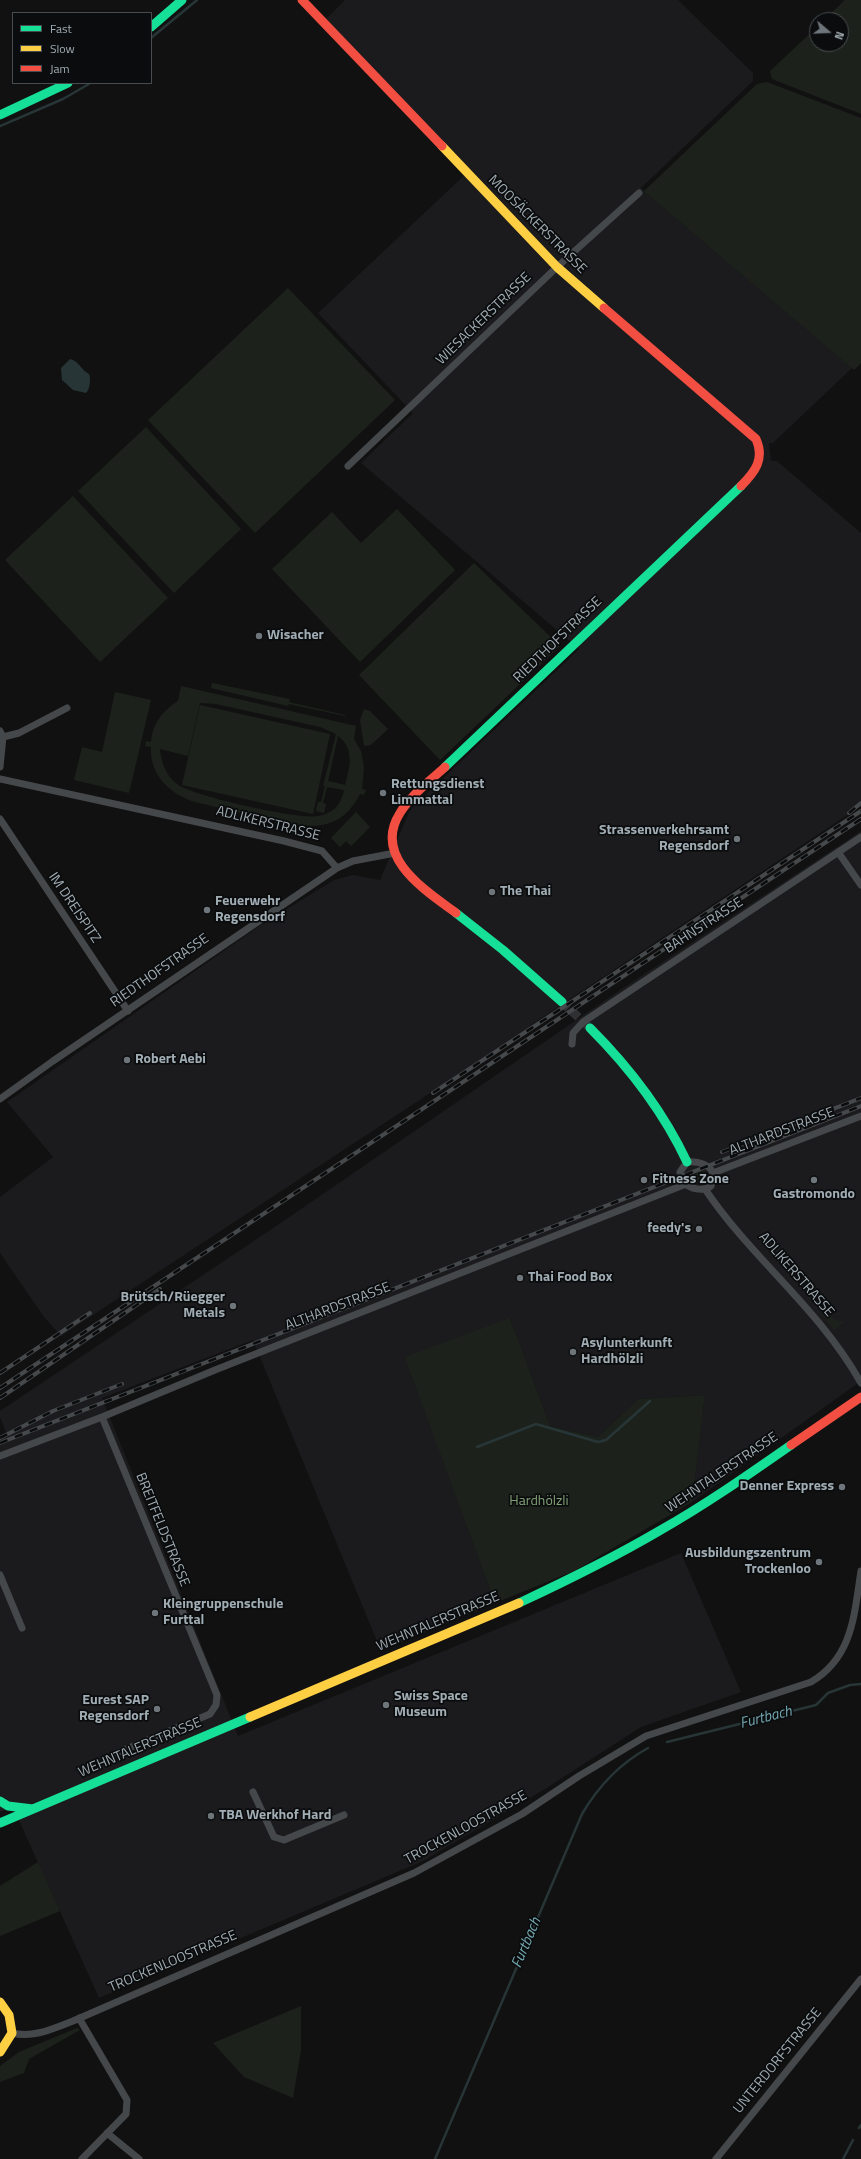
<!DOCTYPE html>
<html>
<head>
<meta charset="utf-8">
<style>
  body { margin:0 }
  #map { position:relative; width:861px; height:2159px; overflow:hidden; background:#111; font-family:"Titillium Web",sans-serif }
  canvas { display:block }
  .legend { position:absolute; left:12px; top:12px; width:140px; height:72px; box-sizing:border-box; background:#0b0c0d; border:1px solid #474c50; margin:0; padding:5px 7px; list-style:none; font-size:12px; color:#a1adb4 }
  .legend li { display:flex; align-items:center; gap:8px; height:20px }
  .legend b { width:20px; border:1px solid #474c50 }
  .north { position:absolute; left:809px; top:12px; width:40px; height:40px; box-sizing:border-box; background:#0b0c0d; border:1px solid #474c50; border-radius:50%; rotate:109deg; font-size:11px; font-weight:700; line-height:16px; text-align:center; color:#a1adb4 }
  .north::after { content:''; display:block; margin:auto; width:14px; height:18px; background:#6f767b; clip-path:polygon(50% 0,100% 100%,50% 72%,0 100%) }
</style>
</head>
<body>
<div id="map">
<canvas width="861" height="2159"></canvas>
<ul class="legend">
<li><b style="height:5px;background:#16e098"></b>Fast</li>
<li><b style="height:5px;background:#ffcf43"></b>Slow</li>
<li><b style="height:5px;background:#f24e42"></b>Jam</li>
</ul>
<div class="north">N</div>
</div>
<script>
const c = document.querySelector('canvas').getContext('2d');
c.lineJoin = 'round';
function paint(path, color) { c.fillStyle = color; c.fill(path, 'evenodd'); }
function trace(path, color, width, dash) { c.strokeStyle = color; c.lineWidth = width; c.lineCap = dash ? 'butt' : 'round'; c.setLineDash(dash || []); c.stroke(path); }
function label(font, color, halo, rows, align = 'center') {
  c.font = font + ' "Titillium Web",sans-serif'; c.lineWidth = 3.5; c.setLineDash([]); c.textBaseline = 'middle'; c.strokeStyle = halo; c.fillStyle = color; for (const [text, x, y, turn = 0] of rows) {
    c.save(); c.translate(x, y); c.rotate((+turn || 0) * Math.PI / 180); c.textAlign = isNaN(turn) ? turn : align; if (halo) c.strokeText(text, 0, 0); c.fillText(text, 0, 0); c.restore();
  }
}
const built = new Path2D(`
  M345 0H678L753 73V81L641 188 852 368 773 443H769L771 461H777L861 533V806L534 1023 529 1028 61 1336 44 1317 0 1253V1197L53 1157 7 1102 261 925 334 880 353 875 380 880 409 812 414 806 579 649 361 463 413 413 318 313 470 170 326 19Z
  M861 831V1381L692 1502 705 1395 638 1399 598 1437 550 1426 510 1318 430 1423 495 1603 381 1651 253 1340 102 1398 238 1736 681 1553 741 1692 641 1727 545 1789 423 1861 99 1998 13 1807 0 1812V1439L7 1435 0 1417V1411L285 1220 620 990Z`);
const green = new Path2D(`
  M845 0H861V114L772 79 770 71 817 27V44H841V20H824Z
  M767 82 861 118V363L854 370 644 191 757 84Z
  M288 288 395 400 255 533 148 420Z
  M146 427 241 529 174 593 78 491Z
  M73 496 168 598 100 662 5 560Z
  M397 509 455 570 360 662 272 569 332 512 361 543Z
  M474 563 560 646 440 760 359 675Z
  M212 683 290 699 289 702 345 715V716L289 704 288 706 211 688Z
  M181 686 356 726 354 739 361 751 364 768 362 789 366 790 364 795 360 794C338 838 300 826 262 818 241 813 220 808 199 803 173 797 149 776 151 747L145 746 146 741 151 742C152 724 163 710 178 701ZM200 703 216 704 320 727 336 734 323 786H325L321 802H318L316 811 324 813 326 804 323 803 327 787 344 790C341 805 334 813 318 816 300 820 191 796 177 784 166 776 161 762 160 749L188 756ZM338 736C355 749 350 767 345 785L328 781Z
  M115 692 151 700 129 793 74 780 82 747 102 752Z
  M200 705 330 734 313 814 182 785Z
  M364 709 370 711 388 729 371 745 364 746 360 720Z
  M356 812 370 827 351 846 346 841 340 847 331 838Z
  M703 1169 709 1175 708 1182 704 1184 690 1182 685 1177Z
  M823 1313 828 1314 835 1320 844 1322 834 1330 822 1314Z
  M510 1318 550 1426 598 1437 638 1399 705 1395 692 1502 574 1571 495 1603 405 1357Z
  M38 1862 60 1911 0 1936V1886Z
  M301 2006V2050L293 2098 244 2077 213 2043Z
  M77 2028 80 2030 29 2059 24 2073 0 2082V2066L19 2052Z`);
const water = new Path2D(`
  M70 359C80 362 81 370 89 374 91 379 90 389 86 393L73 390 62 380 61 368Z`);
const stream = new Path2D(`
  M151 38 197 0
  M0 126 63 99 89 84
  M477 1447 536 1424 598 1442 606 1440 650 1401
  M667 1742 816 1705 828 1693 850 1685 861 1684
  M859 2128 861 2125
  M435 2159 582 1814C599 1785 619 1764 648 1748
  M843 2159 853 2140`);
const secondaryTunnel = new Path2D(`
  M562 1002 590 1028`);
const street = new Path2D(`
  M348 466 557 267 639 193
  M0 731 3 737 0 767
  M3 737 19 733 67 708
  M0 779 284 841 322 851 337 868
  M0 819 128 1011
  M838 852 861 885
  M572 1044 573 1033 583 1022 861 837
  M0 1099 53 1061 337 868 353 861 395 853
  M687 1162C698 1161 711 1164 714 1176L711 1186C702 1192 691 1189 683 1182L680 1172Z
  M713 1173 861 1116
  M705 1189C751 1258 819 1308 861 1383
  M102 1417 217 1695 216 1705 210 1714 117 1753
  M0 1456 102 1417 215 1370 686 1184
  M0 1575 22 1628
  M253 1792 274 1837 284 1840 344 1815
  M79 2018 127 2100 126 2114 82 2159
  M12 2033C34 2038 52 2029 73 2021L414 1873 522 1814 579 1776 646 1736 811 1682C853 1657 854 1615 861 1571
  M107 2133 139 2159
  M716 2159 861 1979`);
const fast = new Path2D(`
  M151 27 182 0
  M0 115 68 83
  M445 767 741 486
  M456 913 503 950 562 1002
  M590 1028C630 1068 663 1111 687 1162
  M519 1603C566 1581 613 1558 659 1531 705 1505 748 1475 791 1445
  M0 1801 8 1806 33 1809
  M0 1823 250 1717`);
const slow = new Path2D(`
  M442 146 557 267 604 308
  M250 1717 519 1603
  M0 2002 9 2015 12 2033 0 2052`);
const jam = new Path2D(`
  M302 0 442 146
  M604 308 756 439C765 459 755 472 741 486
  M445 767C430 781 411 795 400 813 372 857 425 890 456 913
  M791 1445 861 1397`);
const rail = new Path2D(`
  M849 813 861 803
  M433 1093 861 811
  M722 1152 861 1098
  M0 1373 90 1313
  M0 1388 861 819
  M0 1398 160 1289
  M0 1438 53 1411 122 1384
  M0 1443 861 1106`);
const markers = [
  [259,636,4,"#6f767b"],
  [383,793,4,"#6f767b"],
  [737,839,4,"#6f767b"],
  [492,892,4,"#6f767b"],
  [207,910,4,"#6f767b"],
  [127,1060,4,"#6f767b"],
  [644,1180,4,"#6f767b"],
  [814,1180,4,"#6f767b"],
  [699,1229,4,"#6f767b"],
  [520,1278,4,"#6f767b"],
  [233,1306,4,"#6f767b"],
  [573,1352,4,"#6f767b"],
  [842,1487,4,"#6f767b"],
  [819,1562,4,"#6f767b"],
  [155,1613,4,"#6f767b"],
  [386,1705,4,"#6f767b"],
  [157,1709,4,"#6f767b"],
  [211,1816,4,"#6f767b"]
];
const streetNames = [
  ["MOOSÄCKERSTRASSE",537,225,45],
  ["WIESACKERSTRASSE",484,319,-44],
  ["RIEDTHOFSTRASSE",558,640,-44],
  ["ADLIKERSTRASSE",268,824,14],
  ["IM DREISPITZ",74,908,56],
  ["BAHNSTRASSE",704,926,-33],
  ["RIEDTHOFSTRASSE",160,971,-35],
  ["ALTHARDSTRASSE",782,1132,-21],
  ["ADLIKERSTRASSE",796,1275,49],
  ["ALTHARDSTRASSE",338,1307,-21],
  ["WEHNTALERSTRASSE",722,1473,-34],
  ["BREITFELDSTRASSE",162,1530,68],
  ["WEHNTALERSTRASSE",438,1622,-23],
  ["WEHNTALERSTRASSE",140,1748,-23],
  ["TROCKENLOOSTRASSE",466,1828,-29],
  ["TROCKENLOOSTRASSE",173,1962,-23],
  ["UNTERDORFSTRASSE",778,2061,-51]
];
const poiNames = [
  ["Wisacher",267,636],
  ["Rettungsdienst",391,785],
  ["Limmattal",391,801],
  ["Strassenverkehrsamt",729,831,"right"],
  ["Regensdorf",729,847,"right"],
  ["The Thai",500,892],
  ["Feuerwehr",215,902],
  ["Regensdorf",215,918],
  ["Robert Aebi",135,1060],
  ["Fitness Zone",652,1180],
  ["Gastromondo",814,1195,"center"],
  ["feedy's",691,1229,"right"],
  ["Thai Food Box",528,1278],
  ["Brütsch/Rüegger",225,1298,"right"],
  ["Metals",225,1314,"right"],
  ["Asylunterkunft",581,1344],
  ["Hardhölzli",581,1360],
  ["Denner Express",834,1487,"right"],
  ["Ausbildungszentrum",811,1554,"right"],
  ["Trockenloo",811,1570,"right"],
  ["Kleingruppenschule",163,1605],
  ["Furttal",163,1621],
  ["Swiss Space",394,1697],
  ["Museum",394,1713],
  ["Eurest SAP",149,1701,"right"],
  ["Regensdorf",149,1717,"right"],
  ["TBA Werkhof Hard",219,1816]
];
const parkNames = [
  ["Hardhölzli",539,1502]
];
const waterNames = [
  ["Furtbach",766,1718,-14],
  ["Furtbach",527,1943,-67]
];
paint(built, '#1b1b1d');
paint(green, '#1c221b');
paint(water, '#273537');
trace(stream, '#273537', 2.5);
trace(secondaryTunnel, '#2e3032', 9, [9, 4.5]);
trace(street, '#45484a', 7);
trace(fast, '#16e098', 9);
trace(slow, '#ffcf43', 9);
trace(jam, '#f24e42', 9);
trace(rail, '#46494b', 4);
trace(rail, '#0b0c0d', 2.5, [8]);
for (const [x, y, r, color] of markers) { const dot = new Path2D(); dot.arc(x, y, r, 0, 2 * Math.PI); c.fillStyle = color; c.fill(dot); trace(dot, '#0b0c0d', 1.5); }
label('14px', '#a1adb4', '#0b0c0d', streetNames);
label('bold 14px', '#a1adb4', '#0b0c0d', poiNames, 'left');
label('14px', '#81a176', '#0b0c0d', parkNames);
label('italic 15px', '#74a9b2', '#0b0c0d', waterNames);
</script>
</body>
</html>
